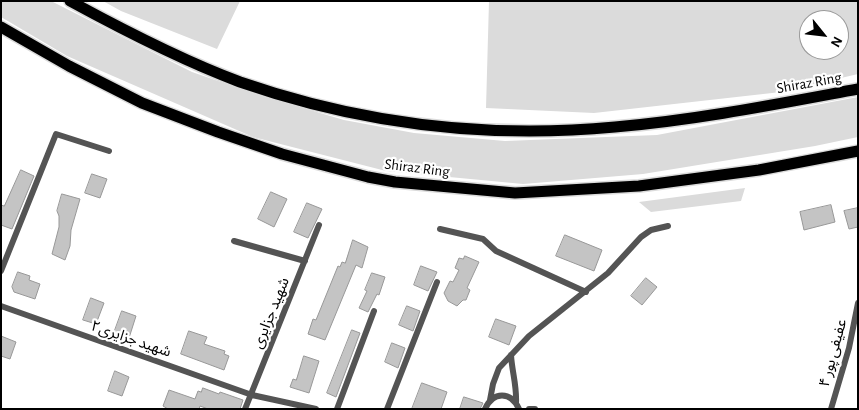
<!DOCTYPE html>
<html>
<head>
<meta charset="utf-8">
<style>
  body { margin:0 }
  #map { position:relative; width:859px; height:410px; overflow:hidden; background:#fff; font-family:"Alegreya Sans",sans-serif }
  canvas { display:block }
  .frame { position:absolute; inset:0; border:2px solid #000; pointer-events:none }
  .north { position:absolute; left:799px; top:10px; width:50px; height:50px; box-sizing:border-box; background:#fff; border:1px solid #999; border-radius:50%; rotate:119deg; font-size:14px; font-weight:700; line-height:20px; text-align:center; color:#000 }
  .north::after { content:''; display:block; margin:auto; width:18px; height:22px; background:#000; clip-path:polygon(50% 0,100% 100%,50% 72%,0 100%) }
</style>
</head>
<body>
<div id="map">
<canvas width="859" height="410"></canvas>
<div class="frame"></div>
<div class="north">N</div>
</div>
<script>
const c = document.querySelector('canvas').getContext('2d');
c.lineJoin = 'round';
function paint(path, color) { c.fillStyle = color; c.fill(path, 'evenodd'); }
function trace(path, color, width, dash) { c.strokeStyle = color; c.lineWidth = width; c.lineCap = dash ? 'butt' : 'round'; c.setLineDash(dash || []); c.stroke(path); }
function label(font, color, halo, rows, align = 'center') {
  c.font = font + ' "Alegreya Sans","Noto Sans Arabic",sans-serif'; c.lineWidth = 4.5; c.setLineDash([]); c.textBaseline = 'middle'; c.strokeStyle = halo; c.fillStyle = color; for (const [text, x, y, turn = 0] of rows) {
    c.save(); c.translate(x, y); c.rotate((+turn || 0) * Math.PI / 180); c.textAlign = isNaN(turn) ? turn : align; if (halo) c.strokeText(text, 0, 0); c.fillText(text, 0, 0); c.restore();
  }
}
const green = new Path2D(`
  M1 1H51L192 72 259 95 344 120 414 133 505 141 657 135 858 97V137L815 146 643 174 523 184 386 171 253 137 67 56 1 17Z
  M103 1H240L217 49 121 11Z
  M489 1H858V74L781 92 594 113 486 108ZM809 20H839V50H809Z
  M745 188 741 201 651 212 639 202Z`);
const building = new Path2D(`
  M21 170 34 176 12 229 1 225V205L4 206Z
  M92 174 107 179 100 198 85 193Z
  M271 192 287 199 274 227 258 219Z
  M62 194 80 199 71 230 70 246 65 260 52 254 59 227V216L57 211Z
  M307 203 322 209 308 238 294 232Z
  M831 205 835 222 804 230 800 212Z
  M858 208V227L849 229 844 211Z
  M565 235 602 250 594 271 556 256Z
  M353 240 368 247 362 268 356 265 325 340 308 334 313 319 316 320 338 266 340 267 342 262 345 263Z
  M465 256 479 262 467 288 470 290 466 300H463L457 306 448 301 444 293 450 281 453 282 459 270 455 268 459 258 463 259Z
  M421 266 437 272 428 291 414 285Z
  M18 272 30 276 29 280 40 284 35 299 14 292 12 287Z
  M372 273 385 277 379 295 377 294 368 312 359 308 367 291 365 290Z
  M646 278 657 287 642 305 631 296Z
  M91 298 104 303 96 324 83 320Z
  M407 306 420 311 413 331 399 325Z
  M122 311 136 316 129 338 114 333Z
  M496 319 516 326 509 345 489 337Z
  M352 330 360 333 336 397 327 393Z
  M189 331 207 337 204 344 225 351 224 354 229 356 224 370 181 354Z
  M1 336 16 342 10 359 1 356Z
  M392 343 405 348 398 368 385 362Z
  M304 356 319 361 309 393 290 387 293 379 296 380Z
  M115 371 129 377 122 396 108 391Z
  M422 383 447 392 441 409H412Z
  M203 388 219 394 220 392 243 400 240 409H208L200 406 199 409H168L163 406 169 390 195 399 198 391 201 392Z
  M464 397 483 403 480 409H460Z`);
const street = new Path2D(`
  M440 229 483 239 496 251 586 292
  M234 241 305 261
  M1 271 56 134 109 151
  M1 306 252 395 316 409
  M511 355C512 372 517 386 516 403
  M490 400 493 384 499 368 529 336 608 273 641 237 651 230 668 226
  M245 409 319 225
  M337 409 374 311
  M387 409 437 282
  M485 409C493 391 511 391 519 409
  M529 409H535
  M831 409 849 348 858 303`);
const highway = new Path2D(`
  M70 1C125 31 181 60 240 82 361 124 488 139 615 127 697 120 777 104 858 89
  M1 27 69 66 142 103 218 132 282 154 368 177 395 182 515 193 639 186 759 170 858 151`);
const streetNames = [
  ["Shiraz Ring",809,83,-10],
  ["Shiraz Ring",417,168,7],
  ["شهید جزایری",271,313,-68],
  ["شهید جزایری۲",131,339,19],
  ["عفیفی پور ۴",833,353,-75]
];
paint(green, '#dbdbdb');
paint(building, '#c4c4c4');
trace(building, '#989898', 1);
trace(highway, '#dbdbdb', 14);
trace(street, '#545454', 6);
trace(highway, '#000', 11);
label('15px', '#000', '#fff', streetNames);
</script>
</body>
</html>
